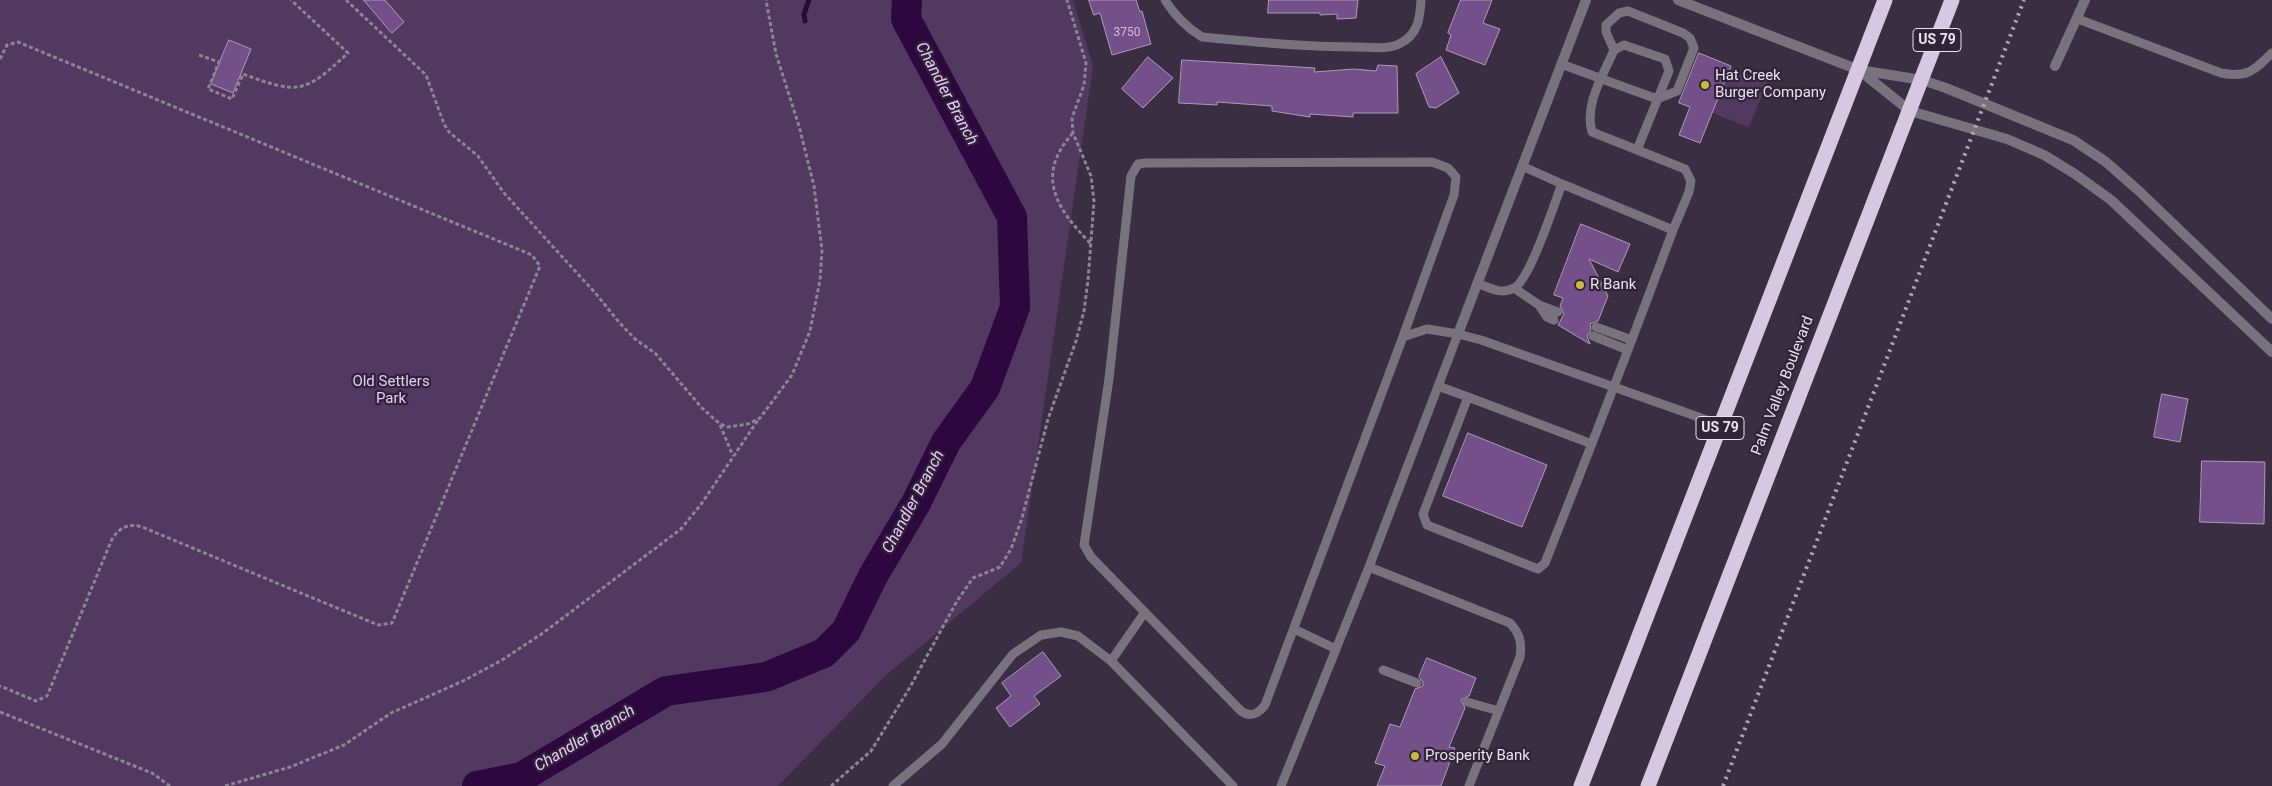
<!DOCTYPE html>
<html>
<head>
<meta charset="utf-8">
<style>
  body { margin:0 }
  canvas { display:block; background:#3a2e42 }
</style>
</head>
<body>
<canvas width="2272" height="786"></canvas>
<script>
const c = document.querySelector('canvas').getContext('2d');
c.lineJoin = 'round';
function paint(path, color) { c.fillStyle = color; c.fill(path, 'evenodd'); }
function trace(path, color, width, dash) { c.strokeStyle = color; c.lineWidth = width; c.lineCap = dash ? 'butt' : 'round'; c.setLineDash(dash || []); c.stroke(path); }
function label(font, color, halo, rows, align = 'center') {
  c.font = font + ' Roboto,sans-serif'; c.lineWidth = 4.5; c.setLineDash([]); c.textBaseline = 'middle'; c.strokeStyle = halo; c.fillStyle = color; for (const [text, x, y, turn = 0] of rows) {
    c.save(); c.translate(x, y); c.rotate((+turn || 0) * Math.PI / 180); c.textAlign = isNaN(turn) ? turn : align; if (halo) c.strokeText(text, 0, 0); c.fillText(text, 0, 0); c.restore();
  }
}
const green = new Path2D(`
  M0 0H1073L1093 66 1021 563 884 677 778 786H0Z
  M1731 67 1758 78 1760 74 1769 78 1749 127 1712 113Z`);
const stream = new Path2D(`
  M805 21 804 14 809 0`);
const river = new Path2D(`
  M477 786 522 777 666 691 766 677 824 653 846 631 873 576 916 503 946 442 985 388 1015 307 1012 217 906 19 907 0`);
const building = new Path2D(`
  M364 0H385L404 22 392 33Z
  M1089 0H1136L1140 12 1142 11 1151 44 1112 55 1100 13 1094 15Z
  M1269 0H1358L1356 18 1337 19V14L1320 15V13H1268Z
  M1461 0H1492L1483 23 1500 29 1485 65 1446 50 1451 35 1448 33Z
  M229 40 251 49 233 93 211 84Z
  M1699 53 1731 66 1700 143 1679 135 1690 107 1679 103Z
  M1148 57 1173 78 1143 108 1122 89Z
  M1441 57 1459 93 1436 108 1429 107 1416 74Z
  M1182 60 1315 68 1314 72 1354 69 1376 71 1378 65 1397 66 1398 113H1353V117L1310 114V117L1272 111V106L1217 102V105L1179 103Z
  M1581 224 1630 244 1618 272 1589 259 1608 296 1598 321 1590 324 1591 330 1587 336 1590 344 1558 325 1564 314 1560 306 1563 298 1554 295Z
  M2162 394 2188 399 2180 442 2154 437Z
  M1468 433 1547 465 1522 527 1443 496Z
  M2202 461 2265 462 2264 524 2200 522Z
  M1043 652 1061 676 1034 696 1040 704 1010 727 996 708 1011 696 1002 683Z
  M1427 658 1476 678 1469 696 1461 700 1465 708 1449 747 1455 748 1441 786H1377L1385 766 1375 763 1390 724 1400 727 1415 689 1423 686V682L1419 677Z`);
const path = new Path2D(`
  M346 0 426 75 444 124 449 132 478 156 504 193 597 295 618 321 635 339 655 353 702 408 720 424 728 427 748 424 760 418 792 375 810 331 820 280 822 250 814 186 799 126 776 54 766 0
  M199 55 219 62 208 89 232 99 243 74C299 95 305 93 348 53L291 0
  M0 59 7 45 18 42 532 255 540 266 392 623 378 625 142 527C129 523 120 527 112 539L47 696 36 701 0 686
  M1073 133C1034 176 1057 209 1091 244
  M720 425 733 456
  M0 712 152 773 170 786
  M225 786 290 767 344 745 391 713 463 681 502 660 543 633 681 529 702 503 758 420
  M831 786 871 751 909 689 957 601 973 578 1000 567 1011 549 1022 518 1048 419 1076 341 1084 311 1088 280 1094 201 1091 176 1073 133 1072 118 1084 85 1086 63 1067 0`);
const lane = new Path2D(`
  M1165 0C1175 16 1186 27 1202 37 1254 42 1305 47 1357 47 1370 47 1387 50 1399 44 1418 35 1420 19 1421 0
  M2078 19 2221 73C2247 78 2254 71 2272 53
  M1561 64 1657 99 1677 91 1694 48 1690 38 1683 33 1628 11 1619 13 1606 25V32L1614 50
  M1637 150 1669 71 1665 59 1624 45 1614 50C1603 76 1584 104 1592 132L1685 169 1691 181 1689 192 1673 230
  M1432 162 1448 168 1456 177 1454 195 1401 342 1265 705C1258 714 1251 718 1241 711L1091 557 1084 545 1109 379 1131 176 1138 164 1146 163Z
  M1562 184 1673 230C1632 341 1589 452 1545 563L1538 569 1427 525 1423 514 1468 397 1592 444
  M1477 283C1490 288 1501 295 1514 288 1530 280 1554 204 1562 184L1522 166
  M1514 288 1539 305 1558 312
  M1539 305 1547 317 1554 320
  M1596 327 1632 340
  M1593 336 1628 350
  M1403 337 1427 329 1458 334
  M1438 386 1468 397
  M1369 567 1510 623C1520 634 1522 642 1520 657L1469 786
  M1294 629 1336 649
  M1111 661 1145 612
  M1383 670 1417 683
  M1467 702 1499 711
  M893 786 942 744 1013 654 1041 635 1061 632 1078 636 1111 661 1233 786
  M1281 786 1369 567 1458 334 1481 340 1721 425`);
const street = new Path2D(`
  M1678 0 1859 70 1922 80 1946 88 2073 140 2106 162 2139 191 2272 319
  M2055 66 2085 0
  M1859 70 1910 111 2007 139 2044 155 2075 174 2111 200 2272 352
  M1458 334 1586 0`);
const highway = new Path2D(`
  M1581 786 1885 0
  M1648 786 1952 0`);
const rail = new Path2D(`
  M1723 786 2024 0`);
const markers = [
  [1705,85,5,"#caba39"],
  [1580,285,5,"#caba39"],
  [1415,756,5,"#caba39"]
];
const numberNames = [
  ["3750",1127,33]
];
const shields = [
  [1937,40,48],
  [1720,428,48]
];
const shieldNames = [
  ["US 79",1937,40],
  ["US 79",1720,428]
];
const poiNames = [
  ["Hat Creek",1715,76],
  ["Burger Company",1715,93],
  ["R Bank",1590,285],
  ["Prosperity Bank",1425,756]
];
const parkNames = [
  ["Old Settlers",391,382],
  ["Park",391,399]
];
const streetNames = [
  ["Palm Valley Boulevard",1783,386,-69]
];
const waterNames = [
  ["Chandler Branch",946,94,62],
  ["Chandler Branch",914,502,-62],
  ["Chandler Branch",585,739,-31]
];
paint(green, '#513960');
trace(stream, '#2c083e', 5);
trace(river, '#2c083e', 30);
paint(building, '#74508a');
trace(building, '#aa9cb4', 1);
trace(path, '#8c8393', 3, [4, 2.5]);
trace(lane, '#78727c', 9);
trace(street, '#78727c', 10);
trace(highway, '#d7c8e1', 15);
trace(rail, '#aea5b4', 4, [2.5, 5]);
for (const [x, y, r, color] of markers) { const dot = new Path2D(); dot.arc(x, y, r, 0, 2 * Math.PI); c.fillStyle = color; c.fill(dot); trace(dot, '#302437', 2); }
label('12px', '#ccbed6', null, numberNames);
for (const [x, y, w] of shields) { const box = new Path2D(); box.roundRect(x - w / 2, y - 11.5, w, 23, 4); c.fillStyle = '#302437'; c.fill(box); trace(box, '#eae3ef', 1); }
label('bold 14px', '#eae3ef', null, shieldNames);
label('15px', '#eae3ef', '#302437', poiNames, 'left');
label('15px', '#e8c9fd', '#302437', parkNames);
label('15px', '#eae3ef', '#302437', streetNames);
label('italic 16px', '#e9cafd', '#302437', waterNames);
</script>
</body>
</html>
